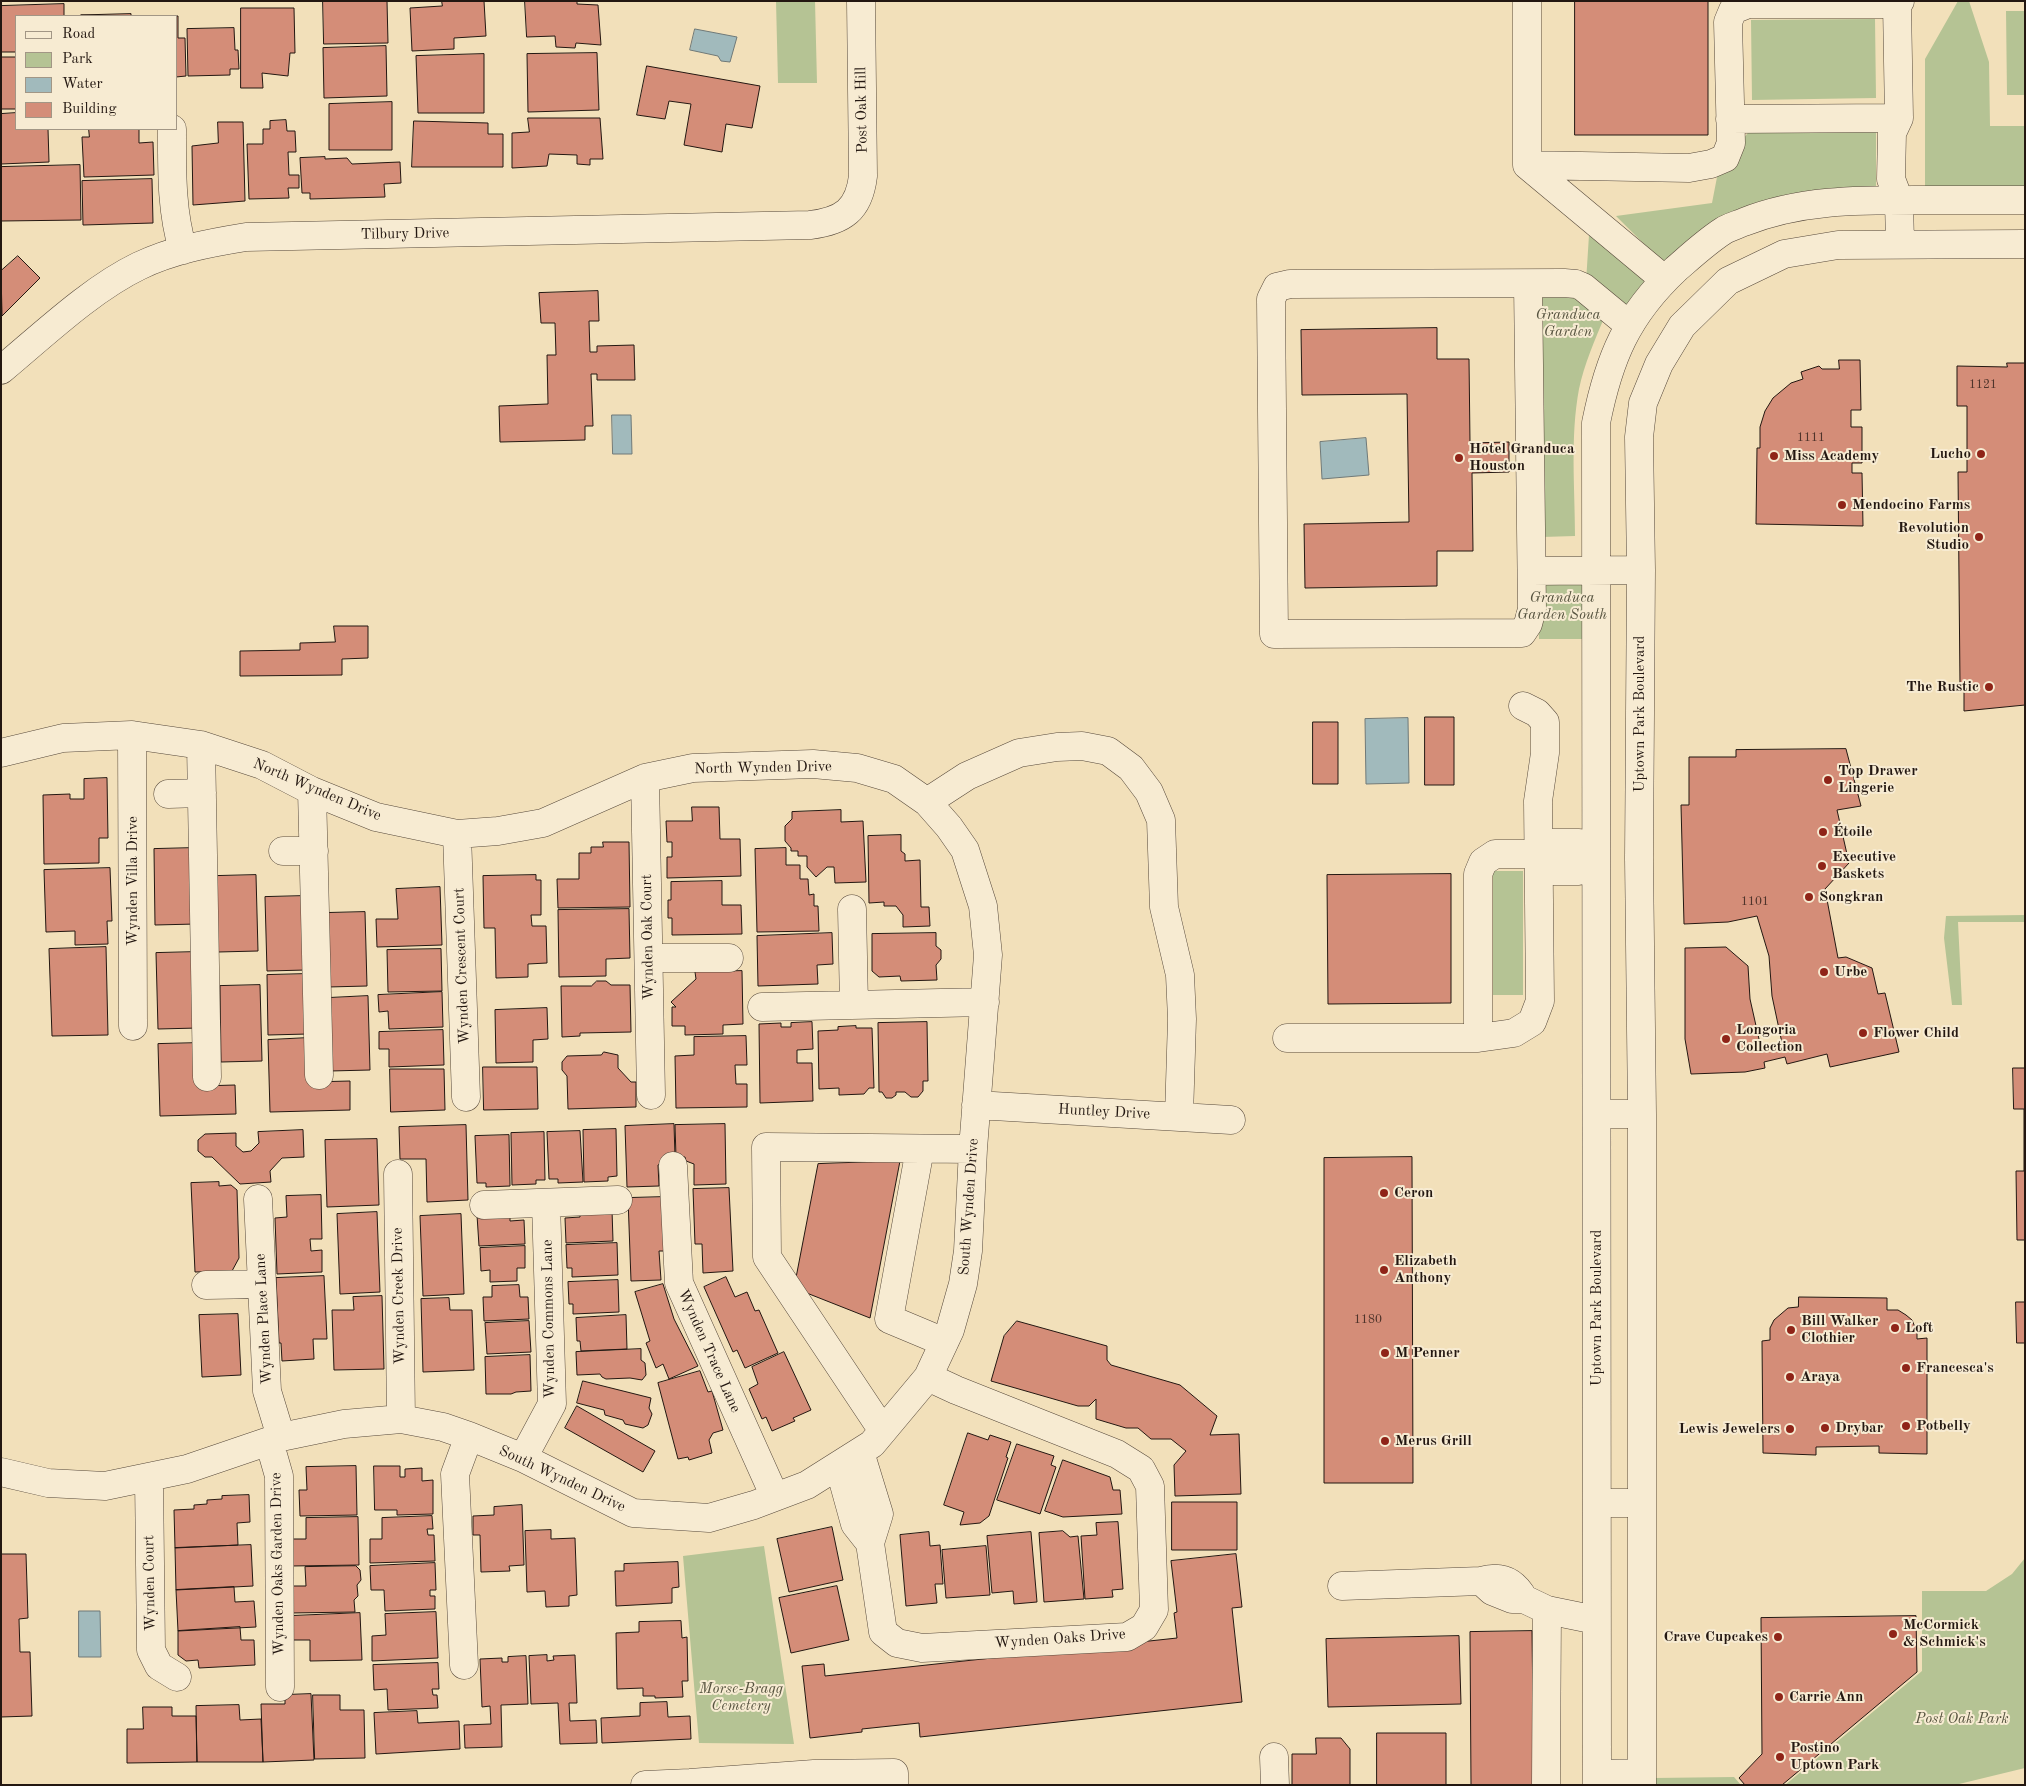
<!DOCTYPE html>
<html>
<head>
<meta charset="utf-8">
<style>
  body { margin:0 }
  #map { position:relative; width:2026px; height:1786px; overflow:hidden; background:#f2e0ba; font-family:"Old Standard TT",serif }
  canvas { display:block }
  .frame { position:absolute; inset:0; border:2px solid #231711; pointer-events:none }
  .legend { position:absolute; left:15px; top:15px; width:162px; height:115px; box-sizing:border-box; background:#f7ebd2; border:1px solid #a29685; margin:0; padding:6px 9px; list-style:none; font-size:15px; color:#231711 }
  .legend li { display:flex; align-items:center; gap:10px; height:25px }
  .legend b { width:25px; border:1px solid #a29685 }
</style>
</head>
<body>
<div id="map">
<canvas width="2026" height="1786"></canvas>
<div class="frame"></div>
<ul class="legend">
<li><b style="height:6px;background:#f7ebd2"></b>Road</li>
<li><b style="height:14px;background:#b5c394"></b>Park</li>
<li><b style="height:14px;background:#a1babc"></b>Water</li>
<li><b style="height:14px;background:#d48d78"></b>Building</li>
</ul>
</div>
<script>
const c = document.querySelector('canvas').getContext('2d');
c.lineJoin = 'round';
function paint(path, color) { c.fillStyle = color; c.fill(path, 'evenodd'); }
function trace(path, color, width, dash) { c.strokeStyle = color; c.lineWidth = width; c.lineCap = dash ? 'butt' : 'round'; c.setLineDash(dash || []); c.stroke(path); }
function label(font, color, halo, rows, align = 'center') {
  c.font = font + ' "Old Standard TT",serif'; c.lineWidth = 4; c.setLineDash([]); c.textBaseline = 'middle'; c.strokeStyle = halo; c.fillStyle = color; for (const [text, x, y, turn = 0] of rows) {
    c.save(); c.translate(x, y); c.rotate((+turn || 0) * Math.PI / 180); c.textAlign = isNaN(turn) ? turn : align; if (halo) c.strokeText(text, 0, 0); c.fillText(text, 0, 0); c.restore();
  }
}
const green = new Path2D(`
  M776 1H815L817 83H778Z
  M1958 1H1969L1989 62 1990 126H2025V188L1925 189V59Z
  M2006 11H2025V95H2007Z
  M1875 19 1876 98 1752 100 1751 20Z
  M1876 127V188L1739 212 1662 262 1616 216 1712 203 1718 172 1750 130Z
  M1589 235 1653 278 1627 308 1586 282Z
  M1537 293H1580L1605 316C1595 339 1584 365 1579 389 1570 437 1575 488 1575 536L1542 537Z
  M1585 574V639H1539L1538 575Z
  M1493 871H1523V995H1493Z
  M2025 915V922H1958L1962 1005H1952L1944 938 1946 916Z
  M764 1546 794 1744 699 1743 683 1556Z
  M2025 1558V1768L1955 1785H1785L1922 1671V1591H1986L2012 1574Z
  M1734 1777 1741 1785H1654V1778Z`);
const water = new Path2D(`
  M695 29 737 37 730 62 721 61 718 56 690 50Z
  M612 415H631L632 454H613Z
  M1366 438 1369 475 1322 479 1320 442Z
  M1408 718 1409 783 1366 784 1365 719Z
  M79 1611H100L101 1657H79Z`);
const building = new Path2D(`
  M323 1H387L388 43 324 44Z
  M442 1H484L486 36 454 38V49L412 51 410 8 442 6Z
  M525 1H577V4L598 5 601 45 576 43 575 48 556 47 555 36 527 37Z
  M1575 1H1708V135H1575Z
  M64 4V16H16V52H1V6Z
  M241 8H294L295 53H290L288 76 262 73 263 88H241Z
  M131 14V16L81 15Z
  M176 16H178V38H185L186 76 176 77Z
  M234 28 235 50H238L239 69H230V75L188 76 187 29Z
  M386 46 387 96 324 98 323 48Z
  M597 53 599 110 528 112 527 54Z
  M484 54V113H418L416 56Z
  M1 57H16V109H1Z
  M647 66 760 86 752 128 726 124 722 152 684 145 691 104 669 101 665 119 637 115Z
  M392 102V150H329V104Z
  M16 113V129H48L49 162 1 164V114Z
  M528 118H600L603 159H590V165L577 164V155L549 154 547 166 512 168V133L529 132Z
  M286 120 287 131H295L296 152H288L289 175H299V188H288L289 198 249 199 247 144H263V129H270V121Z
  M414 121 488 123V134H503V167H412Z
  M218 122H243L245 201 193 205 192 146 218 143Z
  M89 129H139V143L153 142 154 175 84 177 82 137H89Z
  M325 157V159L347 158 352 164 400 162 401 183 384 184 385 197 310 199V193H302L300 158Z
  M80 165 81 220 1 221V167Z
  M152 179 153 223 83 225 82 181Z
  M18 256 40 278 2 316 1 271Z
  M598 291 599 321H589L590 352H597V346L634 345 635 380H597V374H591L593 426H585V440L500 442 499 406 548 404 547 355H556L555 323H541L539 293Z
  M1437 328V359H1469L1470 443 1509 442V472L1472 473 1473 551H1437V586L1305 588 1304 524 1409 522 1407 394 1302 395 1301 330Z
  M1839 360H1860L1861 410H1851V427H1862V463H1852V473H1862L1863 526 1756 524 1757 448H1760V427L1765 411 1773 398 1791 383 1803 379 1801 372 1819 366 1822 369H1839Z
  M2007 363H2025V705L1964 711V686L1960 685 1958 472H1967V406H1957V366L2007 367Z
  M334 626H368V658L342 659V675L240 676V651L300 650V643L335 642Z
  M1425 717H1454V785H1425Z
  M1313 722H1338V784H1313Z
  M1846 749 1861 806 1837 810 1849 863 1825 889 1838 958 1846 957 1872 968 1878 994 1885 993 1899 1052 1830 1067 1827 1054 1787 1064 1785 1057 1764 1062 1765 1068 1745 1072 1691 1074 1685 1039V948L1726 947 1748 966 1750 999 1761 1048 1782 1043 1772 996 1769 956 1757 916 1728 922 1684 924 1681 805H1689V757H1736V750Z
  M107 778 108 838H99V863L44 864 43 795 70 794V799H84V779Z
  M692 807H719L720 839H740L741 876 667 878V857H672V842H667L666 821H692Z
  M841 810V822L863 821 866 882 835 883 834 867H827L816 877 807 867V856H798V851H791V848L785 841V826L792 819V812Z
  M901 835V851L905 854V861L920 860 921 907H929L930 926 903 927V915L896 906H884V902L869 903 868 836Z
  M603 842H629L630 907 558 908 557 879H579V853H591V847H603Z
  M194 848 196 924 155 925 154 849Z
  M786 848V865H800V879H808L809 895 814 894V906H818L819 931 757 932 755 849Z
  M110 868 112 921H107L108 944 75 945V931L46 932 44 870Z
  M1451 874V1003L1328 1004 1327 875Z
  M256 875 258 951 218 952 216 876Z
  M536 875V880H541V915H531L532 926H546L547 963 528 964V977L496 978 495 928H484L483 876Z
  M722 881V905H741L742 934 672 935V918H668V900H671V882Z
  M440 887 442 945 377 947 376 919H398L396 889Z
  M304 896 306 970 267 971 265 897Z
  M629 909 630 958 606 959V976L559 977 558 910Z
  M365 912 367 986 328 987 325 913Z
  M832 933 833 964 817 965 818 984 758 986 757 936Z
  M936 933V946L941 950V959L936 965 937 980 901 981 900 976 879 977 872 971V934Z
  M106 947 108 1035 52 1036 49 949Z
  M441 949 442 991 388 992 387 950Z
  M196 952 198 1028 158 1029 156 953Z
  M742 971 743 1024 723 1025V1034L685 1035V1026H672V1007H676L671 1002 696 979 695 972Z
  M306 974 308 1034 268 1035 267 975Z
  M597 981H606L611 985H630L631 1032 580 1033V1036L562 1037 561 986H591Z
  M260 985 262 1061 221 1062 220 986Z
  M442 992 443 1027 389 1029 388 1011 379 1012 378 995Z
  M368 996 370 1070 330 1071 328 998Z
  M547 1008 548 1039 533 1040V1062L496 1063 495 1010Z
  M812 1022 813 1049 797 1050V1063H812L813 1101 760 1103 759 1024 781 1023V1027H791V1023Z
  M927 1022 928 1081H923V1091L918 1097H911L905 1092H896V1095L892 1098H886L882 1092H879L878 1023Z
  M856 1026V1028H872L874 1088H869L864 1094 839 1095V1088L819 1089 818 1031 838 1030V1027Z
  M443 1030 444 1065 389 1067V1049H379V1032Z
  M746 1036 747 1065H735L736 1084H747V1107L676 1108 675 1056 694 1055V1037Z
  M308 1038 309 1082 350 1081V1110L270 1112 268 1040Z
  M199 1043 200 1086 235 1085 236 1114 160 1116 158 1044Z
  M604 1052 618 1055V1068L631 1082H636V1107L568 1109 567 1076 562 1070V1062L567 1056 601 1055Z
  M483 1067H537L538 1109 484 1110Z
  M2013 1068H2025V1240H2017L2016 1171H2024V1109H2014Z
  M390 1069H444L445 1110 391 1112Z
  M674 1124 675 1157 658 1165 659 1186 627 1187 625 1126Z
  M725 1124 726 1184 694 1185V1164L686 1161 685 1157H676L675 1125Z
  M466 1125 468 1200 427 1202 426 1159H400L399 1127Z
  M616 1129 617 1176 608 1177V1181L584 1182 583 1130Z
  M303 1130 304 1157 282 1158 270 1171 271 1182 240 1184 212 1157H205L198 1151V1140L205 1134 236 1133V1146L243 1152 251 1151 259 1143 258 1132Z
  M580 1131 583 1182 558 1183V1179H549L547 1132Z
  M544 1132 545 1180H536V1184L512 1185 511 1133Z
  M509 1135 510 1186 486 1187V1183H477L475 1136Z
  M377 1139 379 1205 327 1207 325 1140Z
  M1412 1157 1413 1483H1324V1158Z
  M900 1161 870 1318 794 1288 818 1164Z
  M219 1182V1186L231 1185 237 1190 239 1258 232 1271 195 1272 191 1183Z
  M729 1188 733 1271 703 1273 702 1244H695L693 1189Z
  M321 1195 322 1239H310L311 1251 322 1250V1272L277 1274 275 1218 287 1217 286 1196Z
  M664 1197 666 1251H659L661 1280 631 1281 628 1198Z
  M612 1210 613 1241 566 1243 565 1218 580 1217V1211Z
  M377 1212 380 1292 340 1294 337 1214Z
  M510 1213V1221L524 1220 525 1244 479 1246 477 1215Z
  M461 1214 464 1294 423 1296 420 1216Z
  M617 1243 618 1275 572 1277V1268H567L566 1245Z
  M525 1246V1268H517V1281L490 1282V1270L481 1271 480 1248Z
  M324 1276 327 1339H313L314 1359 282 1361 281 1343H279L276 1278Z
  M726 1277 735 1297 747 1292 755 1311 759 1310 778 1353 745 1368 737 1350 733 1352 704 1287Z
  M618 1280 619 1312 573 1314V1304H569L568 1282Z
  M663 1284 674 1319 698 1366 669 1379 663 1364 656 1368 646 1343 650 1341 635 1292Z
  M519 1285 520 1297H528L529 1319 484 1321 483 1297H492V1286Z
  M382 1296 384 1369 334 1370 332 1310H354L353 1297Z
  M1799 1297 1887 1298V1310H1898L1906 1315 1912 1320 1917 1332V1339L1927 1338V1454L1879 1453V1446L1816 1447V1455L1763 1453 1762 1341 1770 1340V1328L1774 1320 1788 1308 1798 1307Z
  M449 1298 450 1310H472L474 1370 423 1372 421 1299Z
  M2016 1302H2025V1343H2017Z
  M238 1314 241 1375 202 1377 199 1315Z
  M626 1315 627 1349 581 1351 580 1341H577L576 1318Z
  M529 1321 531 1352 487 1354 485 1323Z
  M1017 1321 1107 1346V1360L1111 1365 1180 1385 1217 1416 1210 1435 1239 1434 1241 1494 1175 1496 1174 1465 1186 1451 1171 1439H1151L1138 1428H1126L1096 1419V1399L1089 1406H1078L991 1381 1004 1336Z
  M641 1349V1360L645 1363 646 1375 642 1380 630 1378 606 1379 602 1377 600 1374 577 1375 576 1352Z
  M784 1352 811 1410 793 1418 795 1421 772 1431 766 1417 762 1419 749 1389 758 1384 752 1367Z
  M530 1355 531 1391 516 1392 511 1394H486L485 1357Z
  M700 1371 708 1392 712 1391 723 1430 713 1433 709 1440 712 1453 689 1460 688 1457 678 1459 658 1383Z
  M583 1381 651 1398 649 1408 652 1414 648 1425 643 1428 625 1424 623 1420 605 1415 604 1410 577 1403Z
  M577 1406 655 1451 643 1472 565 1428Z
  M968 1433 988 1440 990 1435 1011 1442 1006 1457 1008 1458 989 1516 980 1523 960 1525 964 1512 944 1505Z
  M1017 1444 1054 1456 1051 1465 1056 1467 1040 1514 997 1500Z
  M1063 1460 1110 1477 1113 1490H1120L1122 1514 1063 1517 1045 1511Z
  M356 1466 357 1515 300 1516 299 1490H307L306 1467Z
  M374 1466H400V1477H405V1469L422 1468V1481L433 1480V1514L397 1515V1510H375Z
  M249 1495 250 1522 237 1523 238 1545 175 1548 174 1510 194 1509V1505L207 1504V1500L222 1499V1496Z
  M1172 1502H1237V1550H1172Z
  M522 1505 524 1565 509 1566 510 1571 481 1572 480 1535H473V1516L494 1515V1507Z
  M432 1516 433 1529H427L428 1535H434L435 1561 370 1563V1539H382V1518Z
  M358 1517 359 1565 291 1566 290 1539H306V1518Z
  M1118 1522 1123 1589 1112 1590 1113 1597 1085 1599 1081 1536 1097 1535 1096 1523Z
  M832 1527 843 1580 789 1592 777 1539Z
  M551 1530V1539L575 1538 577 1595 569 1596V1606L546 1607 545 1591 527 1592 525 1531Z
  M1063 1531 1070 1537 1078 1536 1084 1599 1044 1602 1039 1533Z
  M929 1532 930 1546 940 1545 943 1584H935L937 1603 906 1606 900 1535Z
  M1031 1532 1037 1602 1014 1604 1013 1591 992 1593 987 1536Z
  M251 1545 253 1586 176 1590 175 1548Z
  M986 1546 990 1595 946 1598 942 1550Z
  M1 1554H26L28 1618 19 1619 20 1652H30L32 1716 1 1717Z
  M1236 1554 1242 1607 1232 1608 1242 1702 920 1737 919 1723 862 1729V1732L810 1738 802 1666 824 1664 825 1676 1177 1638 1174 1613 1177 1612 1171 1561Z
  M678 1562 679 1587 672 1588V1603L616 1606 615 1571H624V1564Z
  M435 1563 436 1590H430V1596H435V1609L385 1611 384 1590H371L370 1566Z
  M356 1566 360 1570 361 1580 357 1585 358 1596 354 1600 355 1612 290 1613 289 1586H306L305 1567Z
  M837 1586 849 1640 791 1653 779 1598Z
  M234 1587 235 1602 254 1601 256 1627 178 1631 176 1590Z
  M436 1612 438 1658 372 1661V1636L386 1635 385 1614Z
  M360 1613 362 1660 310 1661V1640H292L291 1616Z
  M1916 1616 1917 1672 1782 1785H1745L1739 1778 1762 1754 1761 1618Z
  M681 1621 682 1638 687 1637 688 1681H682L683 1697 655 1698V1696H643V1688L617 1689 616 1633 639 1632V1622Z
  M240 1627 241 1640H254L255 1665 199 1668 198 1660 186 1661 178 1655V1631Z
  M1532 1631 1534 1785H1471L1470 1632Z
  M1459 1636 1461 1704 1328 1707 1326 1639Z
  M547 1655V1661L554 1660 553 1656 575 1655 577 1703H569L570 1721 596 1720 597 1743 560 1744 558 1703 531 1704 529 1656Z
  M526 1656 528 1704 501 1705 502 1747 465 1748 464 1725 491 1724 490 1706 482 1707 480 1659 502 1658V1662H508V1657Z
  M438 1663 439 1689H432L433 1695H437L438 1708 388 1710 387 1689 374 1690 373 1665Z
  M311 1694 314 1760 263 1762 261 1704H285V1695Z
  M313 1695H340V1710H364L365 1758 315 1759Z
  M667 1702 668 1717 690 1716 691 1739 602 1743 601 1718 640 1716V1703Z
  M239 1705 240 1720 261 1719 263 1762H197L196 1706Z
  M143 1707H172V1716H196L197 1762 127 1763V1729H143Z
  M417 1711 418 1723 459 1721 460 1749 376 1754 374 1713Z
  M1377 1733H1446V1785H1377Z
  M1316 1738H1341L1350 1749V1785H1292V1754H1316Z`);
const minor = new Path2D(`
  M1527 2V165L1665 280
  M1897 4 1899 118 1892 133 1891 179 1899 200 1900 244
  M1730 119 1899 118
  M172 129C172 170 171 210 183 250
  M1527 165 1689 168 1711 164 1725 158 1731 143 1728 22 1733 10 1748 4H1897L1900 1
  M1528 284 1532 609 1528 624 1522 633 1274 634 1271 299 1277 287 1290 284 1564 283 1576 284 1583 287 1629 325
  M1 370C42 336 91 289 139 266 172 250 209 243 246 237L810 225C843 221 859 210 863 176L861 1
  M1532 571 1641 570
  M132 735 133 1026
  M201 745 207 1077
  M1 753 63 738 132 735 201 745 262 765 312 791 376 817 457 834 498 831 543 823 645 778 693 768 813 764 857 768 894 779 927 802 949 827 965 850 983 906 988 955 973 1149 968 1251 963 1284 950 1330 928 1377 872 1444 807 1485 754 1505 709 1518 633 1513 523 1458 469 1436 443 1427 401 1419 344 1424 281 1437 187 1469 105 1486 48 1483 1 1472
  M645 778 651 1095
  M312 791 319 1075
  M168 794 202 793
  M927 802 967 776 1019 753 1057 747 1082 746 1108 751 1131 768 1149 792 1161 820 1164 907 1180 975 1182 1019 1179 1116
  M457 834 466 1097
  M1539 843H1579L1596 858
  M283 851H314
  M1539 871H1579L1596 858
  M852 909 854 1005
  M649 958H729
  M762 1007 985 1002
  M1287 1038H1478L1514 1033 1532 1022 1540 1001 1538 801 1545 753V722L1537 713 1523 706
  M1478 1038V874L1483 862 1495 854H1539
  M976 1105 1231 1120
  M1597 1114H1642
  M920 1149 889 1319 944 1342
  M673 1166 679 1283 775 1497
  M398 1174 401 1419
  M258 1199 267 1391 281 1437
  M484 1205 618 1200
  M206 1285 262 1284
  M883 1431 767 1257 766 1147 973 1149
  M269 1441 279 1476 280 1687
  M860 1452 879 1514 870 1543 883 1632 897 1643 922 1648 1127 1637 1144 1627 1154 1610 1150 1486 1141 1469 1117 1454 956 1390 928 1377
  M523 1458 552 1404 546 1203
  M839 1466 855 1524 870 1543
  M149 1477 151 1650 159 1666 177 1677
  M1597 1503H1641
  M1342 1586 1481 1581
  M1524 1599C1514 1581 1501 1575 1481 1581L1492 1591 1512 1599H1524L1547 1610 1596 1620
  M464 1665 455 1474 469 1436
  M1274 1757 1275 1785
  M1597 1774 1642 1773
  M645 1785 690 1783 814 1774 894 1773V1785
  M1546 1785 1547 1610
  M1597 1785 1596 423C1609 358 1627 315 1676 269 1691 256 1706 242 1723 231 1729 227 1737 225 1744 222 1799 200 1857 200 1915 200 1952 200 1988 200 2025 200
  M1642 1785V1114L1639 858 1641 570 1639 437 1643 403 1659 364 1682 326 1728 281 1784 254 1838 245 2025 244`);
const markers = [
  [1981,454,5,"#8f2418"],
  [1774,456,5,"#8f2418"],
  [1459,458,5,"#8f2418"],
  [1842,505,5,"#8f2418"],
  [1979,537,5,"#8f2418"],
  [1989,687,5,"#8f2418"],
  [1828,780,5,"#8f2418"],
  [1823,832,5,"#8f2418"],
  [1822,866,5,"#8f2418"],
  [1809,897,5,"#8f2418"],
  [1824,972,5,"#8f2418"],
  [1863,1033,5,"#8f2418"],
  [1726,1039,5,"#8f2418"],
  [1384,1193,5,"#8f2418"],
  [1384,1270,5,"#8f2418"],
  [1895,1328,5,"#8f2418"],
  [1791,1330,5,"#8f2418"],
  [1385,1353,5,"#8f2418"],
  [1906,1368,5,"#8f2418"],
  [1790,1377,5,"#8f2418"],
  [1906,1426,5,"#8f2418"],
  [1825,1428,5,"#8f2418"],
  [1790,1429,5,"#8f2418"],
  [1385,1441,5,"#8f2418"],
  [1893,1634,5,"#8f2418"],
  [1778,1637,5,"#8f2418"],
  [1779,1697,5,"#8f2418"],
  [1780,1757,5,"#8f2418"]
];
const numberNames = [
  ["1121",1983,385],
  ["1111",1811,438],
  ["1101",1755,902],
  ["1180",1368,1320]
];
const streetNames = [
  ["Post Oak Hill",862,110,-91],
  ["Tilbury Drive",405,234,-1],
  ["Uptown Park Boulevard",1640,714,-90],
  ["North Wynden Drive",763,768,-1],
  ["North Wynden Drive",317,790,23],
  ["Wynden Villa Drive",133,881,-90],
  ["Wynden Oak Court",648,937,-91],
  ["Wynden Crescent Court",462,966,-92],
  ["Huntley Drive",1104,1112,3],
  ["South Wynden Drive",969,1207,-86],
  ["Wynden Creek Drive",399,1296,-91],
  ["Uptown Park Boulevard",1597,1308,-90],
  ["Wynden Place Lane",264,1319,-93],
  ["Wynden Commons Lane",549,1319,-91],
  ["Wynden Trace Lane",709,1351,66],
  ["South Wynden Drive",562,1479,25],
  ["Wynden Oaks Garden Drive",278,1564,-91],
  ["Wynden Court",150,1583,-91],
  ["Wynden Oaks Drive",1060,1639,-4]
];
const parkNames = [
  ["Granduca",1568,315],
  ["Garden",1568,332],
  ["Granduca",1562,598],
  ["Garden South",1562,615],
  ["Morse-Bragg",741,1689],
  ["Cemetery",741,1706],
  ["Post Oak Park",1962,1719]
];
const poiNames = [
  ["Hotel Granduca",1469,449],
  ["Houston",1469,466],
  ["Lucho",1971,454,"right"],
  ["Miss Academy",1784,456],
  ["Mendocino Farms",1852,505],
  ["Revolution",1969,528,"right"],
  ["Studio",1969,545,"right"],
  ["The Rustic",1979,687,"right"],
  ["Top Drawer",1838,771],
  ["Lingerie",1838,788],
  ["Étoile",1833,832],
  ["Executive",1832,857],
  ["Baskets",1832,874],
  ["Songkran",1819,897],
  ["Urbe",1834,972],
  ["Longoria",1736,1030],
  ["Collection",1736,1047],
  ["Flower Child",1873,1033],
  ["Ceron",1394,1193],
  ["Elizabeth",1394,1261],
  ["Anthony",1394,1278],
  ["Bill Walker",1801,1321],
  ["Clothier",1801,1338],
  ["Loft",1905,1328],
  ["M Penner",1395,1353],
  ["Francesca's",1916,1368],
  ["Araya",1800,1377],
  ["Potbelly",1916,1426],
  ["Drybar",1835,1428],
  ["Lewis Jewelers",1780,1429,"right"],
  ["Merus Grill",1395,1441],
  ["McCormick",1903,1625],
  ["& Schmick's",1903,1642],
  ["Crave Cupcakes",1768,1637,"right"],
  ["Carrie Ann",1789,1697],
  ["Postino",1790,1748],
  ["Uptown Park",1790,1765]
];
paint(green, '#b5c394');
paint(water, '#a1babc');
trace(water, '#6f7978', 1);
paint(building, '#d48d78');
trace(building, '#231711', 1);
trace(minor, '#57493b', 29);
trace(minor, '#f7ebd2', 28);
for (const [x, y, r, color] of markers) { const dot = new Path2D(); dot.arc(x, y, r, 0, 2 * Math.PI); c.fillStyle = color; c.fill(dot); trace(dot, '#f7ebd2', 2); }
label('12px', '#4f342b', null, numberNames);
label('15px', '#231711', '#f7ebd2', streetNames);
label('italic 15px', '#56533f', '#f7ebd2', parkNames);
label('bold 15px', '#231711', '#f7ebd2', poiNames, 'left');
</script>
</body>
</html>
